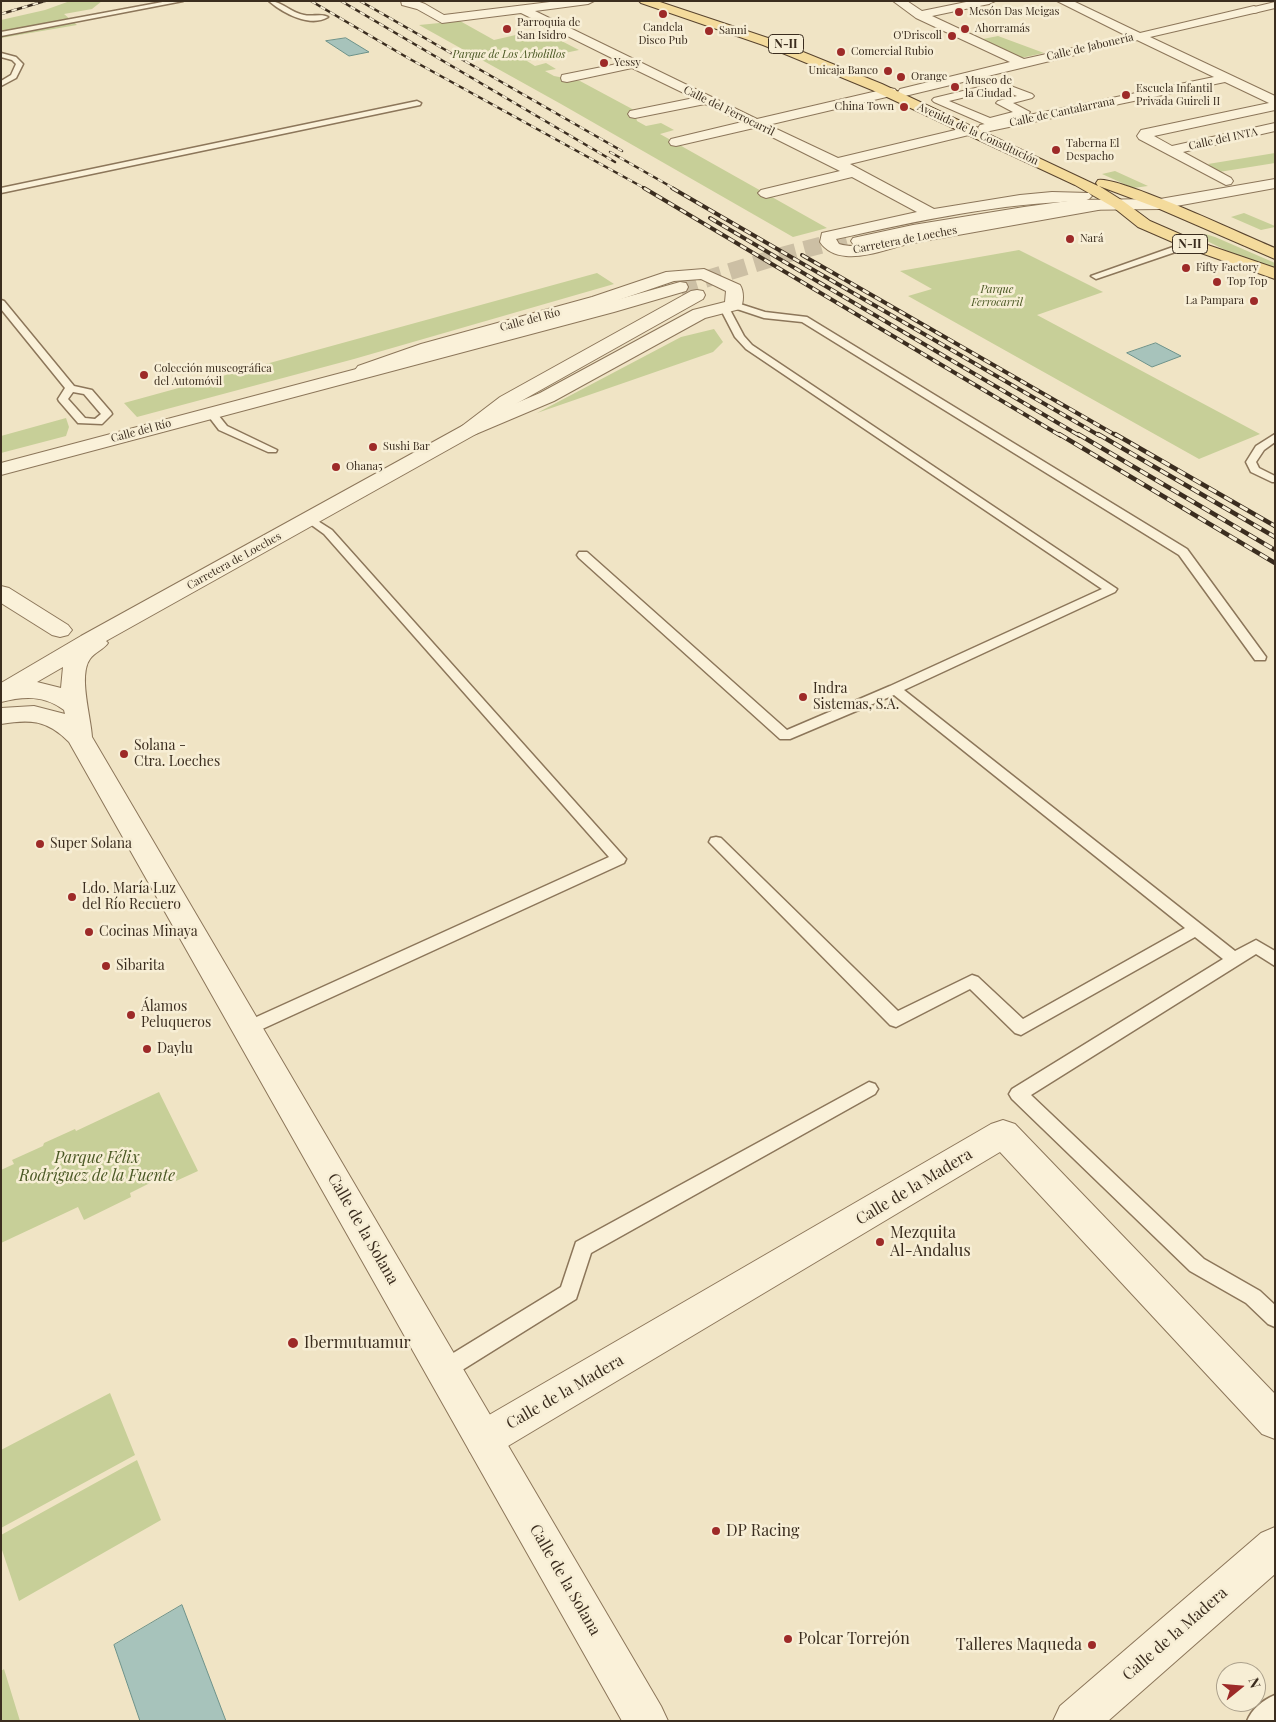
<!DOCTYPE html>
<html>
<head>
<meta charset="utf-8">
<style>
  body { margin:0 }
  #map { position:relative; width:1276px; height:1722px; overflow:hidden; background:#f0e4c5; font-family:"Playfair Display",serif }
  canvas { display:block }
  .frame { position:absolute; inset:0; border:2px solid #3b2d1f; pointer-events:none }
  .north { position:absolute; left:1216px; top:1662px; width:50px; height:50px; box-sizing:border-box; background:#f7eed5; border:1px solid #aca18c; border-radius:50%; rotate:73deg; font-size:14px; font-weight:700; line-height:20px; text-align:center; color:#3b2d1f }
  .north::after { content:''; display:block; margin:auto; width:18px; height:22px; background:#9d2a28; clip-path:polygon(50% 0,100% 100%,50% 72%,0 100%) }
</style>
</head>
<body>
<div id="map">
<canvas width="1276" height="1722"></canvas>
<div class="frame"></div>
<div class="north">N</div>
</div>
<script>
const c = document.querySelector('canvas').getContext('2d');
c.lineJoin = 'round';
function paint(path, color) { c.fillStyle = color; c.fill(path, 'evenodd'); }
function trace(path, color, width, dash) { c.strokeStyle = color; c.lineWidth = width; c.lineCap = dash ? 'butt' : 'round'; c.setLineDash(dash || []); c.stroke(path); }
function label(font, color, halo, rows, align = 'center') {
  c.font = font + ' "Playfair Display",serif'; c.lineWidth = 5; c.setLineDash([]); c.textBaseline = 'middle'; c.strokeStyle = halo; c.fillStyle = color; for (const [text, x, y, turn = 0] of rows) {
    c.save(); c.translate(x, y); c.rotate((+turn || 0) * Math.PI / 180); c.textAlign = isNaN(turn) ? turn : align; if (halo) c.strokeText(text, 0, 0); c.fillText(text, 0, 0); c.restore();
  }
}
const green = new Path2D(`
  M70 1H102L92 9 64 14 77 25 1 38V20L45 10Z
  M460 21 494 40 520 34 526 37 546 33 579 50 527 61 535 66 546 63 556 69 545 71 554 76 580 81 634 110 637 121 646 126 661 123 674 130 660 134 827 228 793 237 561 104 419 25Z
  M998 36 1044 53 1021 58 978 40Z
  M1275 153V163L1219 172 1208 164Z
  M1115 171 1148 186 1133 188 1102 174Z
  M1244 213 1275 226V227L1261 230 1231 217Z
  M1205 234 1215 237 1275 263V268L1233 254 1197 236Z
  M1019 250 1103 292 1037 315 1260 434 1199 459 908 296 932 289 900 271Z
  M597 273 614 284 354 359 137 417 124 403Z
  M714 329 723 342 713 352 537 413 681 337Z
  M66 418 69 427 66 436 1 453V436Z
  M159 1092 198 1171 176 1181 172 1172 130 1193 131 1197 84 1220 78 1207 1 1243V1170L14 1164 12 1160 43 1146 44 1143 75 1129 76 1131Z
  M110 1393 135 1455 1 1528V1450Z
  M137 1460 161 1520 19 1601 1 1547V1535Z
  M4 1669 20 1721H1V1671Z`);
const water = new Path2D(`
  M346 38 369 52 349 56 326 41Z
  M1156 343 1181 356 1152 367 1127 353Z
  M182 1605 226 1721H140L114 1645Z`);
const tertiaryTunnel = new Path2D(`
  M680 287 780 256 852 237`);
const service = new Path2D(`
  M168 1H183L1 36V32Z
  M269 1C282 1 291 13 304 15 312 17 322 13 328 17 310 28 283 13 269 1Z
  M1 53 16 57 23 64 16 78 1 86V81L11 75 16 64 12 60 1 57Z
  M417 101 421 103 420 105 1 193V188Z
  M1190 241 1193 242V246L1099 278 1096 279 1091 276Z
  M1 300 4 301 74 386 92 390 111 412 112 414 102 424 78 423 59 401 58 399 65 388 1 309ZM73 392 84 394 101 414 95 419 85 418 68 399Z
  M734 302 765 312 807 317 1187 549 1266 657 1265 660H1255L1179 555 802 322 764 318 731 307 729 305Z
  M725 305 728 306 744 336 752 345 1117 589 1115 592 904 690 1235 951 1256 940 1275 951V966L1256 954 1031 1095 1204 1259 1260 1291 1275 1305V1327L1268 1324 1246 1303 1190 1271 1012 1099 1009 1094 1012 1089 1223 959 1195 937 1021 1035 1015 1033 970 989 896 1027 890 1025 709 842 711 838 716 837 721 838 898 1011 972 975 978 977 1023 1019 1185 928 894 695 790 739H780L579 558 577 555 579 552H587L787 730 890 686 1102 589 746 349 735 337 720 308Z
  M211 410 215 411 227 426 277 450 276 452H268L219 430 206 413Z
  M1275 434V442L1264 450 1256 462 1259 468 1275 476V482H1272L1251 472 1246 462 1256 446Z
  M310 516 332 530 626 859 624 863 247 1036 241 1034 239 1029 241 1024 609 857 324 534 306 521 304 519 306 517Z
  M869 1082 875 1084 878 1089 875 1094 591 1253 576 1299 451 1377 444 1380 437 1377 434 1370 437 1363 561 1287 576 1242Z
  M1275 1695V1721H1247C1252 1709 1263 1700 1275 1695Z`);
const pedestrian = new Path2D(`
  M1275 2V8L1254 13 1249 10 1250 8Z
  M1000 82 1032 94 1034 96 1032 98 1013 103 1030 112 1028 114 989 126 934 102 932 100 934 98ZM999 89 1017 96 998 101 996 103 1013 112 990 118 949 101Z`);
const minor = new Path2D(`
  M401 1H417L425 4 444 15 558 1H594L588 4 535 11 757 119 890 88 895 89 897 92 895 95 768 125 838 158 972 126 977 127 979 130 977 133 850 164 934 209 1020 195 1052 192 1089 193 1092 196 1089 199 1084 201C999 203 918 221 836 239L839 244C862 251 890 238 913 234 975 222 1036 211 1098 200L1103 202 1106 205 1103 208 1098 210C1036 221 975 232 913 243 892 247 868 258 846 256 835 255 826 251 820 242L822 233 917 212 852 177 766 198 761 196 758 193 761 190 840 171 754 128 676 146 671 145 669 142 671 139 742 122 705 104 635 118 630 117 628 114 630 111 694 98 632 68 567 82 562 81 561 78 562 75 622 63 521 13 442 23 417 9 402 5Z
  M893 1H907L922 11 971 1H995L989 4 932 16 1024 59 1127 36 1057 1H1073L1140 33 1254 6 1258 8 1260 10 1258 12 1150 37 1275 96V110L1154 136 1172 146 1275 123V131L1183 152 1231 178 1233 181 1231 184 1226 185 1139 139 1137 136 1141 130 1146 129 1269 103 1225 82 985 132 980 131 978 128 980 125 985 124 1214 77 1137 40 905 96 898 92 900 89 1010 62 916 18Z
  M704 269 740 285C744 291 744 303 740 309L705 318 554 401 476 434 469 436 462 434 459 430 462 426 540 393 693 310 725 302 726 291 701 279 674 281 604 305 433 352 370 374 364 376 358 374 355 370 358 366 421 344 592 297 666 272Z
  M1 586 9 588 68 625 72 630 68 635 60 637 52 635 1 603Z
  M1003 1120 1015 1124 1275 1394V1439L1262 1434 1000 1152 498 1452 484 1458 470 1452 465 1439 470 1426 991 1124Z
  M1275 1527V1574L1108 1721H1053L1060 1706 1261 1533Z`);
const tertiary = new Path2D(`
  M1275 179V188L1160 209 1075 210 1024 217 859 246 853 244 851 241 853 238 913 225 1024 207 1075 200 1160 199Z
  M680 282 686 283 688 287 686 291 614 312 1 475V463L602 304Z
  M697 290 703 291 705 295 703 299 514 405 476 434 106 641 108 643C103 650 95 652 90 659 78 675 91 717 92 737L661 1706 668 1721H622L69 742C47 720 31 719 1 724V708L34 706 65 714 64 710C44 695 24 696 1 702V683L81 636 462 426 500 397 691 291ZM63 667 61 688 37 682Z`);
const primary = new Path2D(`
  M639 1H657L771 39 882 84 1098 186 1096 183 1098 180C1117 175 1248 237 1275 248V259L1155 207 1099 186 1123 201 1150 221 1196 241 1275 268V279L1184 247 1138 227 1113 207 1075 185 872 90 763 45 641 3Z`);
const railFar2 = new Path2D(`
  M311 1 408 58 646 189
  M341 1 615 162
  M360 1 622 151
  M1 14 45 1
  M610 152 675 189`);
const railFar1 = new Path2D(`
  M644 188 1061 436
  M672 188 1100 436
  M710 218 1080 436
  M802 255 1117 436`);
const rail = new Path2D(`
  M1059 434 1275 563
  M1078 434 1275 550
  M1098 434 1275 537
  M1115 434 1275 526`);
const markers = [
  [959,12,5,"#9d2a28"],
  [663,14,5,"#9d2a28"],
  [507,29,5,"#9d2a28"],
  [965,29,5,"#9d2a28"],
  [709,31,5,"#9d2a28"],
  [952,36,5,"#9d2a28"],
  [841,52,5,"#9d2a28"],
  [604,63,5,"#9d2a28"],
  [888,71,5,"#9d2a28"],
  [901,77,5,"#9d2a28"],
  [955,87,5,"#9d2a28"],
  [1126,95,5,"#9d2a28"],
  [904,107,5,"#9d2a28"],
  [1056,150,5,"#9d2a28"],
  [1070,239,5,"#9d2a28"],
  [1186,268,5,"#9d2a28"],
  [1217,282,5,"#9d2a28"],
  [1254,301,5,"#9d2a28"],
  [144,375,5,"#9d2a28"],
  [373,447,5,"#9d2a28"],
  [336,467,5,"#9d2a28"],
  [803,697,5,"#9d2a28"],
  [124,754,5,"#9d2a28"],
  [40,844,5,"#9d2a28"],
  [72,897,5,"#9d2a28"],
  [89,932,5,"#9d2a28"],
  [106,966,5,"#9d2a28"],
  [131,1015,5,"#9d2a28"],
  [147,1049,5,"#9d2a28"],
  [880,1242,5,"#9d2a28"],
  [293,1343,6,"#9d2a28"],
  [716,1531,5,"#9d2a28"],
  [788,1639,5,"#9d2a28"],
  [1092,1645,5,"#9d2a28"]
];
const farPoinames = [
  ["Mesón Das Meigas",969,12],
  ["Parroquia de",517,23],
  ["San Isidro",517,36],
  ["Candela",663,28,"center"],
  ["Disco Pub",663,41,"center"],
  ["Ahorramás",975,29],
  ["Sanni",719,31],
  ["O'Driscoll",942,36,"right"],
  ["Comercial Rubio",851,52],
  ["Yessy",614,63],
  ["Unicaja Banco",878,71,"right"],
  ["Orange",911,77],
  ["Museo de",965,81],
  ["la Ciudad",965,94],
  ["Escuela Infantil",1136,89],
  ["Privada Guireli II",1136,102],
  ["China Town",894,107,"right"],
  ["Taberna El",1066,144],
  ["Despacho",1066,157],
  ["Nará",1080,239],
  ["Fifty Factory",1196,268],
  ["Top Top",1227,282],
  ["La Pampara",1244,301,"right"],
  ["Colección museográfica",154,369],
  ["del Automóvil",154,382],
  ["Sushi Bar",383,447],
  ["Ohana5",346,467]
];
const farStreetnames = [
  ["Calle de Jabonería",1090,47,-13],
  ["Calle del Ferrocarril",729,111,26],
  ["Calle de Cantalarrana",1062,112,-12],
  ["Avenida de la Constitución",978,134,25],
  ["Calle del INTA",1223,139,-12],
  ["Carretera de Loeches",905,240,-11],
  ["Calle del Río",530,320,-15],
  ["Calle del Río",141,431,-15],
  ["Carretera de Loeches",234,561,-29]
];
const farParknames = [
  ["Parque de Los Arbolillos",509,55],
  ["Parque",997,290],
  ["Ferrocarril",997,303]
];
const shields = [
  [786,44,35],
  [1190,244,35]
];
const shieldNames = [
  ["N-II",786,44],
  ["N-II",1190,244]
];
const poiNames = [
  ["Indra",813,689],
  ["Sistemas, S.A.",813,705],
  ["Solana -",134,746],
  ["Ctra. Loeches",134,762],
  ["Super Solana",50,844],
  ["Ldo. María Luz",82,889],
  ["del Río Recuero",82,905],
  ["Cocinas Minaya",99,932],
  ["Sibarita",116,966],
  ["Álamos",141,1007],
  ["Peluqueros",141,1023],
  ["Daylu",157,1049]
];
const nearParknames = [
  ["Parque Félix",97,1158],
  ["Rodríguez de la Fuente",97,1176]
];
const nearStreetnames = [
  ["Calle de la Madera",914,1187,-31],
  ["Calle de la Solana",363,1229,60],
  ["Calle de la Madera",565,1392,-30],
  ["Calle de la Solana",565,1580,60],
  ["Calle de la Madera",1175,1634,-41]
];
const nearPoinames = [
  ["Mezquita",890,1233],
  ["Al-Andalus",890,1251],
  ["Ibermutuamur",304,1343],
  ["DP Racing",726,1531],
  ["Polcar Torrejón",798,1639],
  ["Talleres Maqueda",1082,1645,"right"]
];
paint(green, '#c7cf98');
paint(water, '#a7c3bb');
trace(water, '#6d928a', 1);
trace(tertiaryTunnel, '#ccbfa4', 17, [17, 9]);
trace(service, '#8c765a', 3);
trace(pedestrian, '#8c765a', 2);
trace(minor, '#8c765a', 2);
trace(tertiary, '#8c765a', 2);
trace(primary, '#59442e', 2);
paint(service, '#faf1d9');
paint(pedestrian, '#faf1d9');
paint(minor, '#faf1d9');
paint(tertiary, '#faf1d9');
paint(primary, '#f4db9c');
trace(railFar2, '#3b2d1f', 2.5);
trace(railFar1, '#3b2d1f', 4);
trace(rail, '#3b2d1f', 4.5);
trace(railFar2, '#f7eed5', 2, [5.5]);
trace(railFar1, '#f7eed5', 2.5, [7]);
trace(rail, '#f7eed5', 3, [9]);
for (const [x, y, r, color] of markers) { const dot = new Path2D(); dot.arc(x, y, r, 0, 2 * Math.PI); c.fillStyle = color; c.fill(dot); trace(dot, '#f7eed5', 2); }
label('11px', '#3b2d1f', '#f7eed5', farPoinames, 'left');
label('11px', '#3b2d1f', '#f7eed5', farStreetnames);
label('italic 11px', '#4a5824', '#f7eed5', farParknames);
for (const [x, y, w] of shields) { const box = new Path2D(); box.roundRect(x - w / 2, y - 9.5, w, 19, 4); c.fillStyle = '#f7eed5'; c.fill(box); trace(box, '#3b2d1f', 1); }
label('bold 12px', '#3b2d1f', null, shieldNames);
label('14px', '#3b2d1f', '#f7eed5', poiNames, 'left');
label('italic 16px', '#4a5824', '#f7eed5', nearParknames);
label('16px', '#3b2d1f', '#f7eed5', nearStreetnames);
label('16px', '#3b2d1f', '#f7eed5', nearPoinames, 'left');
</script>
</body>
</html>
